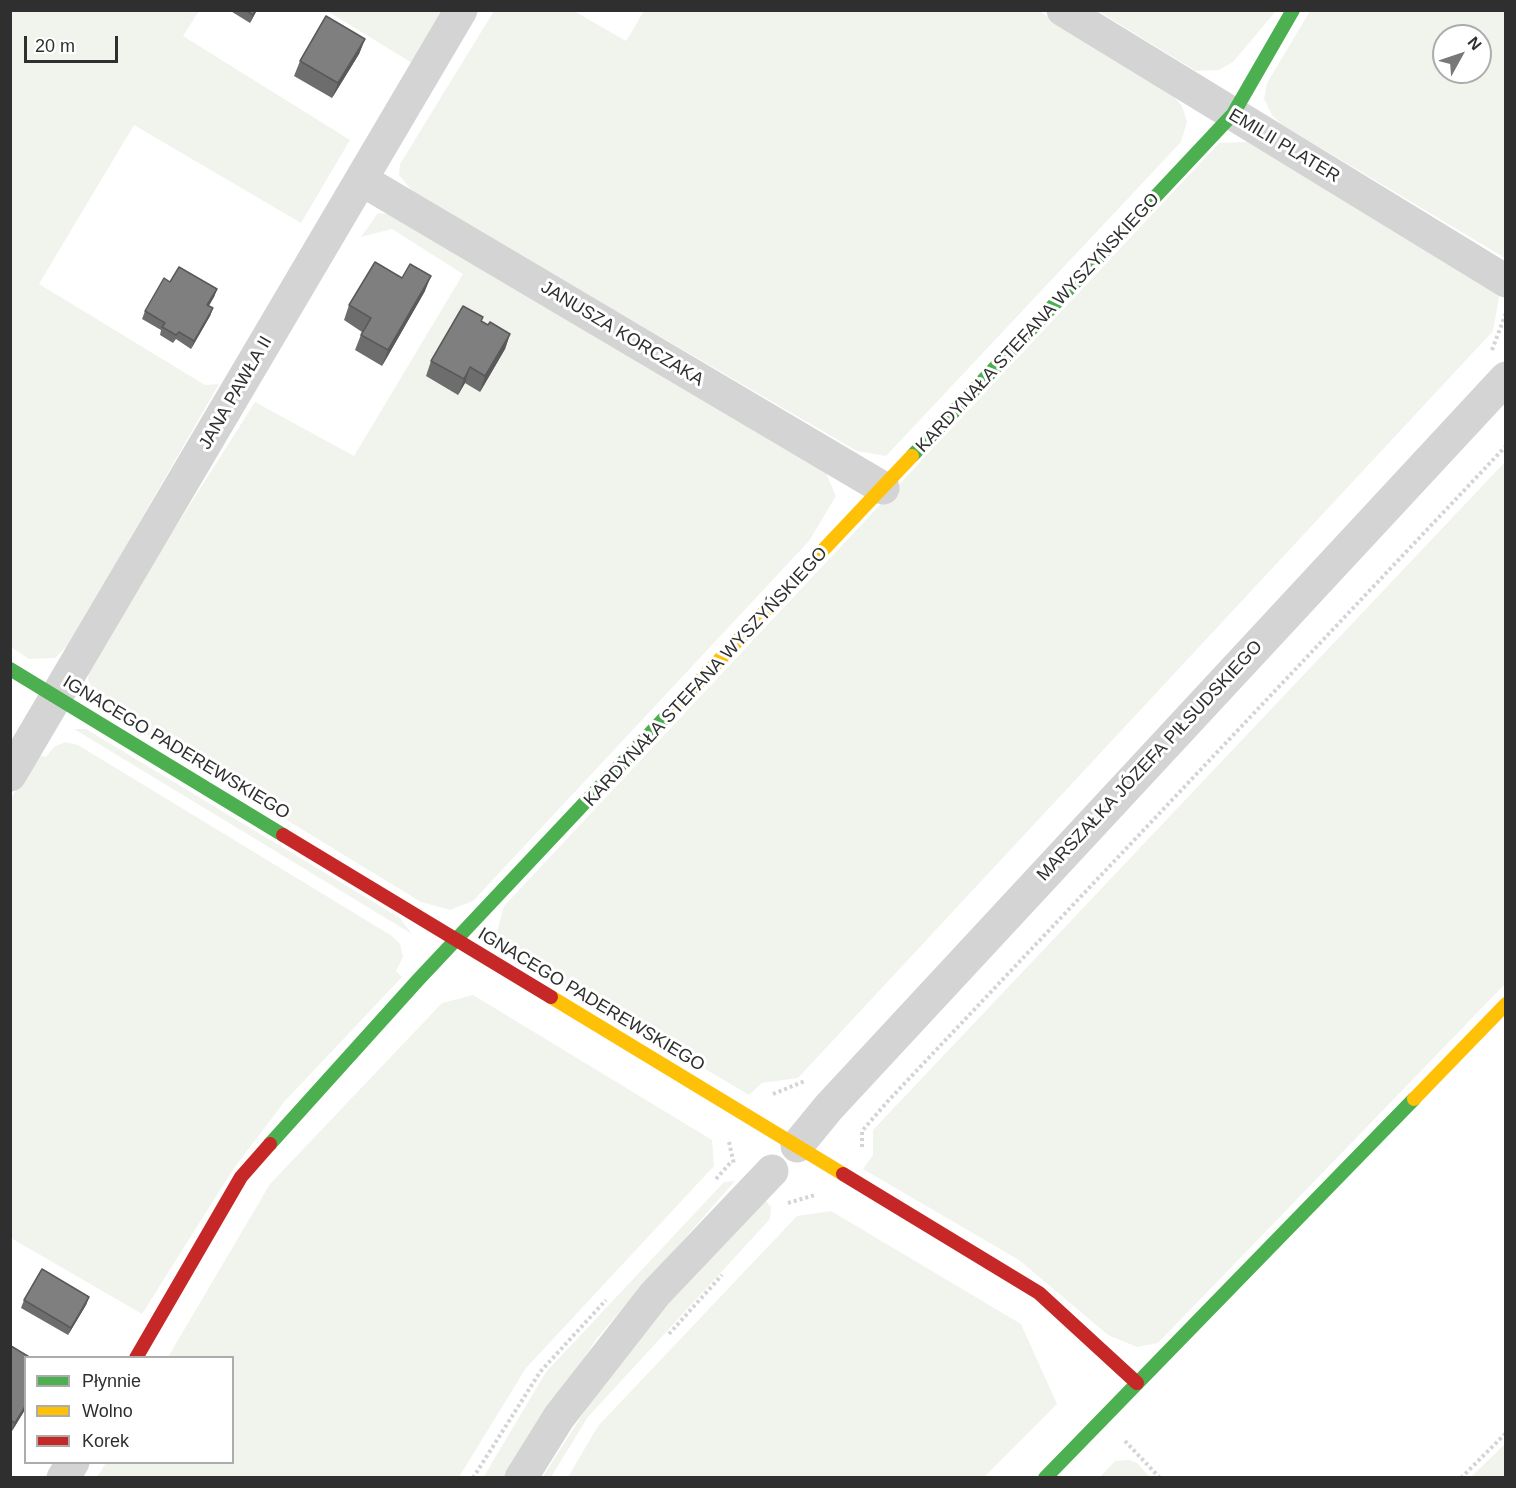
<!DOCTYPE html>
<meta charset="utf-8">
<style>
body{margin:0}
#map{position:relative;width:1516px;height:1488px;overflow:hidden;background:#fff;font-family:Arial,sans-serif}
canvas{display:block}
.frame{position:absolute;inset:0;border:12px solid #2f2f2f;pointer-events:none}
.legend{position:absolute;left:24px;top:1356px;width:210px;height:108px;box-sizing:border-box;background:#fff;border:2px solid #acacac;margin:0;padding:8px 10px;list-style:none;font-size:18px;color:#2f2f2f}
.legend li{display:flex;align-items:center;gap:12px;height:30px}
.legend b{width:30px;border:2px solid #acacac}
.north{position:absolute;left:1432px;top:24px;width:60px;height:60px;box-sizing:border-box;background:#fff;border:2px solid #acacac;border-radius:50%;rotate:50deg;font-size:16px;font-weight:700;line-height:24px;text-align:center;color:#2f2f2f}
.north::after{content:'';display:block;margin:auto;width:21px;height:27px;background:#787878;clip-path:polygon(50% 0,100% 100%,50% 72%,0 100%)}
.scale{position:absolute;left:24px;top:36px;width:94px;height:27px;box-sizing:border-box;border:3px solid #2f2f2f;border-top:0;padding-left:8px;font-size:18px;line-height:21px;white-space:nowrap;color:#2f2f2f;-webkit-text-stroke:4px #fff;paint-order:stroke}
</style>
<div id="map">
<canvas width="1516" height="1488"></canvas>
<div class="frame"></div>
<ul class="legend">
<li><b style="height:8px;background:#4caf50"></b>Płynnie</li>
<li><b style="height:8px;background:#ffc107"></b>Wolno</li>
<li><b style="height:8px;background:#c62828"></b>Korek</li>
</ul>
<div class="north">N</div>
<div class="scale">20 m</div>
</div>
<script>
const c = document.querySelector('canvas').getContext('2d');
c.lineJoin = 'round';
function paint(path, color) { c.fillStyle = color; c.fill(path, 'evenodd'); }
const toPath = rows => new Path2D(rows.map(r => 'M' + r).join(''));
function stroke(path, color, width, dash) { c.strokeStyle = color; c.lineWidth = width; c.lineCap = dash ? 'butt' : 'round'; c.setLineDash(dash || []); c.stroke(path); }
function drawText(font, color, halo, rows, align = 'center') {
  c.font = font + ' Arial,sans-serif'; c.lineWidth = 6; c.setLineDash([]); c.textBaseline = 'middle'; c.strokeStyle = halo; c.fillStyle = color; for (const [text, x, y, turn = 0] of rows) {
    c.save(); c.translate(x, y); c.rotate((+turn || 0) * Math.PI / 180); c.textAlign = isNaN(turn) ? turn : align; if (halo) c.strokeText(text, 0, 0); c.fillText(text, 0, 0); c.restore();
  }
}
paint(toPath([
 [10,11,199,11,183,36,350,140,301,223,134,125,39,284,205,385,219,384,70,643,55,658,29,659,11,647],
 [327,11,443,11,412,63],
 [494,11,574,11,626,41,644,11,1039,11,1166,88,1182,106,1187,122,1181,142,886,456,857,451,415,194,399,175,400,164],
 [1098,11,1276,11,1233,62,1219,70,1196,71],
 [1310,11,1505,11,1505,258,1281,124,1272,115,1264,99,1267,83],
 [1444,36,1480,36,1480,72,1444,72],
 [1247,142,1500,292,1493,331,798,1078,762,1083,749,1095,504,950,497,932,504,906,1219,143],
 [378,213,395,215,825,471,836,496,809,541,473,901,450,910,421,902,103,708,88,680,90,662,255,402,354,456,463,274,392,229,361,237],
 [1505,462,1505,984,1158,1343,1137,1347,1108,1335,1019,1260,863,1169,873,1155,873,1130],
 [74,729,86,729,400,918,412,934],
 [65,742,78,745,392,936,400,944,403,957,396,971,402,977,285,1101,234,1168,142,1314,11,1238,10,800,38,755,46,757,54,747],
 [473,995,712,1140,714,1166,526,1368,459,1477,97,1477,106,1463,232,1462,232,1358,168,1357,270,1184,442,1003],
 [735,1181,597,1338,508,1477,483,1478,546,1372,724,1182],
 [762,1196,771,1207,770,1219,588,1417,551,1477,542,1478,623,1351],
 [831,1211,1021,1324,1057,1404,984,1477,568,1477,598,1426,797,1216],
 [1505,1444,1505,1477,1471,1477],
 [1129,1460,1137,1463,1150,1477,1100,1477,1115,1461]
]), '#f0f4ed');
stroke(toPath([
 [1492,350,1506,313],
 [773,1094,805,1081],
 [729,1142,734,1164],
 [862,1147,862,1131,888,1101,1506,446],
 [716,1179,731,1162],
 [788,1203,815,1195],
 [669,1334,722,1275],
 [1125,1441,1160,1478],
 [473,1478,540,1372,606,1300],
 [1461,1478,1506,1433]
]), '#d4d4d4', 4, [3, 3]);
stroke(toPath([
 [1063,10,1506,281],
 [362,180,883,488],
 [10,775,461,10],
 [797,1146,829,1107,1506,378],
 [63,1478,73,1462],
 [521,1478,559,1417,655,1294,772,1171]
]), '#d4d4d4', 33);
stroke(toPath([
 [912,456,1233,114,1293,10],
 [10,669,283,835],
 [270,1144,418,980,672,710],
 [1045,1478,1414,1099]
]), '#4caf50', 14);
stroke(toPath([
 [672,710,912,456],
 [551,997,843,1174],
 [1414,1099,1506,1004]
]), '#ffc107', 14);
stroke(toPath([
 [283,835,551,997],
 [843,1174,1039,1293,1137,1383],
 [136,1358,241,1177,270,1144]
]), '#c62828', 14);
paint(toPath([
 [229,10,257,10,250,23],
 [365,39,359,54,332,98,294,76,300,61],
 [170,282,217,289,214,297,209,306,213,308,210,316,191,349,176,339,173,343,160,335,161,330,142,319,145,311],
 [425,291,382,366,355,350,362,332,344,320,349,305],
 [481,321,488,325,510,334,505,349,480,392,465,383,458,395,426,376,431,361],
 [89,1297,86,1305,68,1335,21,1308,24,1300],
 [10,1347,26,1408,12,1431,10,1430]
]), '#6d6d6d');
paint(toPath([
 [255,10,257,10,250,23,253,15],
 [365,39,359,54,332,98,338,83],
 [431,276,425,291,382,366,388,350],
 [217,289,214,297,204,312,207,305],
 [213,308,210,316,191,349,194,341],
 [510,334,505,349,480,392,485,376],
 [470,367,465,383,458,395,464,379],
 [89,1297,86,1305,68,1335,71,1328],
 [26,1405,26,1408,12,1431,15,1423]
]), '#595959');
const building = toPath([
 [245,10,255,10,253,15,245,10],
 [326,16,365,39,338,83,300,61,326,16],
 [375,262,402,278,410,264,431,276,388,350,361,335,371,318,349,305,375,262],
 [179,267,217,289,207,305,213,308,194,341,179,332,176,335,162,327,165,323,145,311,164,278,170,282,179,267],
 [463,306,483,317,481,321,488,325,490,322,510,334,485,376,470,367,464,379,431,361,463,306],
 [42,1269,89,1297,71,1328,24,1300,42,1269],
 [11,1346,31,1358,26,1358,26,1405,15,1423,10,1420,11,1346]
]);
paint(building, '#7f7f7f');
stroke(building, '#595959', 1.5);
drawText('18px', '#2f2f2f', '#fff', [
 ["EMILII PLATER",1284,146,31],
 ["KARDYNAŁA STEFANA WYSZYŃSKIEGO",1038,323,-47],
 ["JANUSZA KORCZAKA",622,334,31],
 ["JANA PAWŁA II",236,393,-60],
 ["KARDYNAŁA STEFANA WYSZYŃSKIEGO",706,677,-47],
 ["IGNACEGO PADEREWSKIEGO",176,748,31],
 ["MARSZAŁKA JÓZEFA PIŁSUDSKIEGO",1150,761,-47],
 ["IGNACEGO PADEREWSKIEGO",591,1000,31]
]);
</script>
